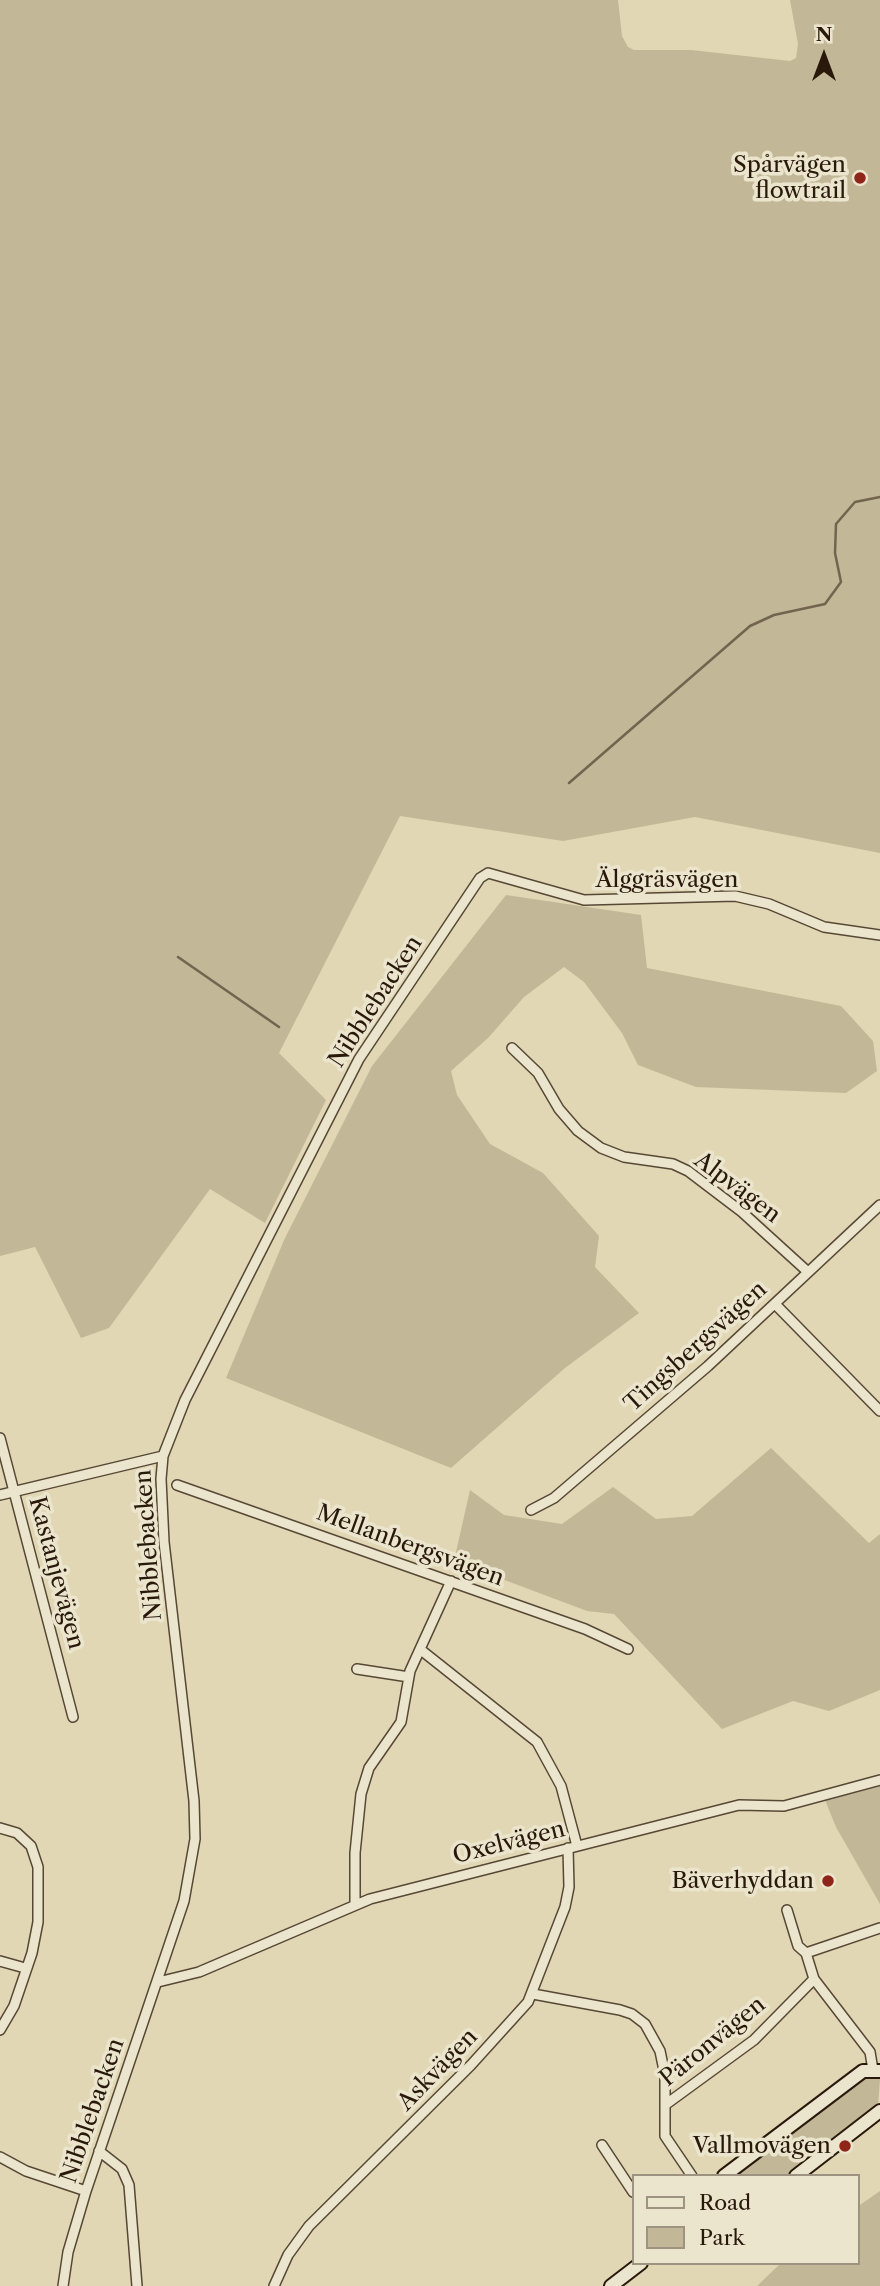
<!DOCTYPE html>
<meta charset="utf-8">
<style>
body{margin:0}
#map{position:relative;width:880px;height:2286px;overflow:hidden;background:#e1d7b4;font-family:"Libre Caslon Text",serif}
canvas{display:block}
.legend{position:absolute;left:632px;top:2174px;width:228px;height:91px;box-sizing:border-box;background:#ece5ce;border:2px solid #9e9380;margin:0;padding:9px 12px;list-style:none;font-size:21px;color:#29190b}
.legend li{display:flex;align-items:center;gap:14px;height:35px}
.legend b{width:35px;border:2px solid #9e9380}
.north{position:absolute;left:789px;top:21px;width:70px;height:70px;-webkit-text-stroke:5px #ece5ce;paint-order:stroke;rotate:0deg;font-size:19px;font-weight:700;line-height:28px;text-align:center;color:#29190b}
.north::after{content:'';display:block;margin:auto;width:24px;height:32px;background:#29190b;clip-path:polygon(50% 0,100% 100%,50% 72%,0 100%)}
</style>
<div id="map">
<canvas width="880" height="2286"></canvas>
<ul class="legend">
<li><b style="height:9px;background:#ece5ce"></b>Road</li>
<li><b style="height:19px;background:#c2b797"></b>Park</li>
</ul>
<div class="north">N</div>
</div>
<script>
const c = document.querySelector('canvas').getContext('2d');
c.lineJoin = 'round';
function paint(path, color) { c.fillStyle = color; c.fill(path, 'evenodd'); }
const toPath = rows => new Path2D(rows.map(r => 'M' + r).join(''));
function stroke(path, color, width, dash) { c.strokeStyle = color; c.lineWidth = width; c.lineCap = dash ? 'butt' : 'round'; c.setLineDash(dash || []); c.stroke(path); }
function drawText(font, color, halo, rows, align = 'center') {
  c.font = font + ' "Libre Caslon Text",serif'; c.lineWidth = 7; c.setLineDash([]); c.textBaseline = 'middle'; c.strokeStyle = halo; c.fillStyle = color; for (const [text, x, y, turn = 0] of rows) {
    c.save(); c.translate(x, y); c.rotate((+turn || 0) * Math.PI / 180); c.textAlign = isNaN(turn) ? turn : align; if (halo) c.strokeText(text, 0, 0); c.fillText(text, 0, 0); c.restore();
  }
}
paint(toPath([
 [0,0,618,0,622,36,628,47,634,50,691,50,790,61,796,58,798,44,790,0,880,0,880,853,695,817,563,841,400,816,279,1053,326,1100,265,1223,210,1189,109,1328,81,1338,35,1247,0,1256],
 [506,895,641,915,647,968,841,1006,873,1041,877,1071,846,1093,696,1087,638,1065,622,1033,584,982,564,967,524,997,488,1038,451,1071,457,1095,490,1144,543,1173,599,1236,595,1267,639,1313,565,1368,451,1468,226,1378,285,1238,372,1066],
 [771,1448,869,1543,880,1534,880,1690,829,1711,793,1701,722,1729,614,1614,587,1611,454,1561,470,1490,504,1515,562,1524,613,1487,656,1519,692,1516],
 [880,1785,880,1904,836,1827,825,1800],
 [867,2077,880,2079,878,2106,789,2176,731,2176,858,2080],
 [880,2191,880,2286,757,2286,781,2263,857,2263,857,2207]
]), '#c2b797');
stroke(toPath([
 [569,783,750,626,774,615,825,604,841,582,835,553,836,524,855,502,880,497],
 [178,957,279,1027]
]), '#72644e', 2.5);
const street = toPath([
 [512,1048,538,1073,559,1109,578,1131,601,1148,624,1157,673,1164,688,1171,742,1212,808,1272],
 [775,1304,880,1411],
 [0,1438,73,1717],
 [177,1485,585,1629,628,1649],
 [0,1495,163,1456],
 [531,1510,554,1498,708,1366,880,1205],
 [421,1650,537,1742,561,1786,577,1846],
 [357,1669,409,1677],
 [0,1828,17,1833,31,1846,38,1867,38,1922,32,1953,14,2006,0,2030],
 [355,1903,355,1853,361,1794,369,1768,401,1722,410,1671,451,1581],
 [787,1910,798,1946,806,1953],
 [806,1953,814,1979,870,2052,873,2070],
 [806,1953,880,1928],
 [0,1961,25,1968],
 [158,1982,199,1972,370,1899,739,1805,784,1806,880,1780],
 [533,1994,620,2010,632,2014,645,2024,660,2051,665,2075,665,2136,692,2176],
 [665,2105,754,2040,814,1979],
 [602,2145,633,2192],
 [99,2151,122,2169,129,2185,137,2286],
 [0,2157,26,2171,86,2191],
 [63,2286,68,2252,86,2191,184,1901,195,1839,194,1801,164,1542,161,1479,163,1456,185,1400,359,1059,480,878,488,873,584,900,735,896,769,904,824,927,880,935],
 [274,2286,288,2255,309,2226,471,2065,528,2002,565,1907,569,1887,568,1848]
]);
const secondary = toPath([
 [724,2176,863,2071,880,2071],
 [796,2176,880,2111],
 [611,2286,641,2263]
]);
stroke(street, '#574835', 12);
stroke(secondary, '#29190b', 16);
stroke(street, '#ece5ce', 9);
stroke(secondary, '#ece5ce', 12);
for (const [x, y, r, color] of [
 [860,178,7,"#8f2418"],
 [828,1881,7,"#8f2418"],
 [845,2146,7,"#8f2418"]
]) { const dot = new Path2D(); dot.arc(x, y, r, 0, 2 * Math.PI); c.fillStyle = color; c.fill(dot); stroke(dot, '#ece5ce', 2.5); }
drawText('23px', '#29190b', '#ece5ce', [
 ["Spårvägen",846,165],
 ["flowtrail",846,191],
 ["Bäverhyddan",814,1881],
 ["Vallmovägen",831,2146]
], 'right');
drawText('23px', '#29190b', '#ece5ce', [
 ["Älggräsvägen",667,880],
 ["Nibblebacken",376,1002,-57],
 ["Alpvägen",737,1188,37],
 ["Tingsbergsvägen",696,1347,-42],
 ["Nibblebacken",149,1545,-94],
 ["Mellanbergsvägen",410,1546,20],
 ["Kastanjevägen",56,1573,75],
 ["Oxelvägen",509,1843,-14],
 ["Päronvägen",713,2042,-39],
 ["Askvägen",438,2070,-46],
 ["Nibblebacken",93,2111,-71]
]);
</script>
